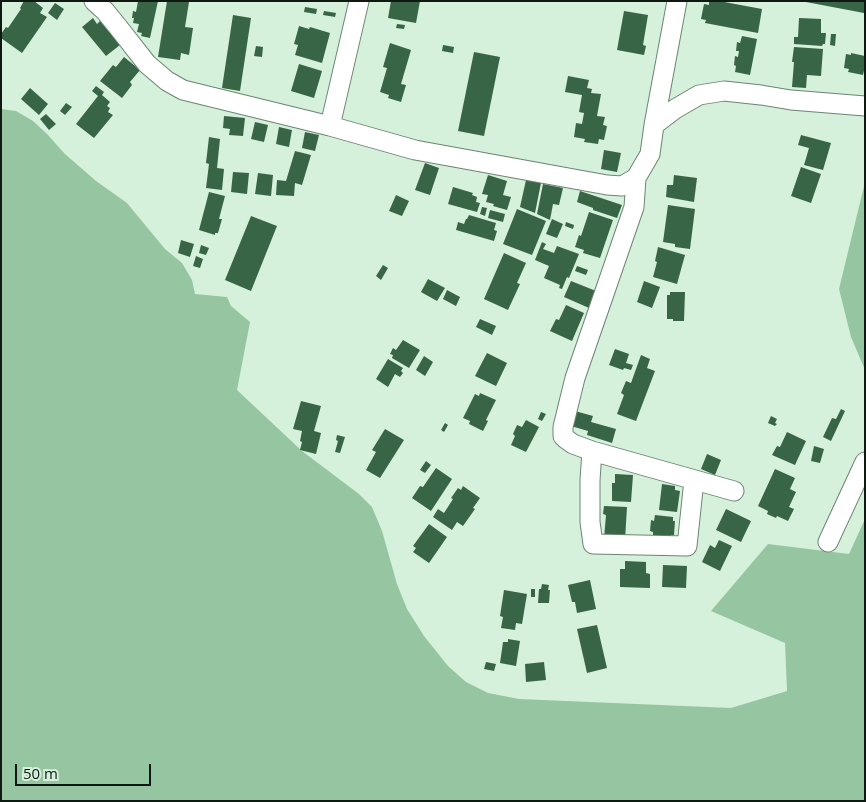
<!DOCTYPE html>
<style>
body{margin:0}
#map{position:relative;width:866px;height:802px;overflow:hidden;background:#d5f0db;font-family:"Open Sans",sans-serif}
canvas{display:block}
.frame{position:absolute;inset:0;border:2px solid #0f1811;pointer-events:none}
.scale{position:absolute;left:15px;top:764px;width:136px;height:22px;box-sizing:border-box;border:2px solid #0f1811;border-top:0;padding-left:6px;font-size:15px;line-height:18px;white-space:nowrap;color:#0f1811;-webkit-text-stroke:4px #d5f0db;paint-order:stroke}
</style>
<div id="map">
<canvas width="866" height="802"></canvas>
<div class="frame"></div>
<div class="scale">50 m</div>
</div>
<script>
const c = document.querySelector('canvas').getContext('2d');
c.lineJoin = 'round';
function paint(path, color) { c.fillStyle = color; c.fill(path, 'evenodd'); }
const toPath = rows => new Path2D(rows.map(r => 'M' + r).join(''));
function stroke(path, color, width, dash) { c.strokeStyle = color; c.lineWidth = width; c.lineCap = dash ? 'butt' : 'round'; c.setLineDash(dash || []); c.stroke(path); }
paint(toPath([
 [1,109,16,111,33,121,47,134,65,154,96,181,127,203,165,249,182,263,192,280,195,294,227,297,231,306,250,322,237,390,302,451,359,494,372,507,382,531,397,584,407,609,424,636,448,666,466,682,488,693,519,699,731,708,787,691,785,643,711,611,768,544,849,554,865,519,865,801,1,801],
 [865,182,865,370,851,337,839,289]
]), '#96c6a1');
paint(toPath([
 [24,1,34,1,43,8,40,13,47,17,22,53,1,38,1,34,6,27,8,28,21,9,20,8],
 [138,1,158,1,150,38,141,36,142,33,137,32,139,24,133,23,134,18,132,18,133,11,136,12],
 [167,1,189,2,185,27,193,28,189,55,181,53,180,60,158,57],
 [391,1,420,1,416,23,388,18],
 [709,1,719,1,762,9,758,33,705,23,706,20,701,19,704,4,709,5],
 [807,1,865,1,864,13,806,2],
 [55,3,64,9,57,20,48,13],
 [305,7,317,9,316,14,304,12],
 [324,11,336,13,335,17,323,15],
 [624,11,648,15,643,45,646,46,644,55,617,50],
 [233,15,251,18,240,91,222,88],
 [93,18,97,24,100,21,120,45,106,56,82,27],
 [799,18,821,19,821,33,826,33,825,44,823,44,822,46,794,44,794,37,798,37],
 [397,24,405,25,404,29,396,28],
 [299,26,309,29,310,27,330,33,322,63,295,55,298,45,294,44],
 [831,34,836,34,835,46,830,45],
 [742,36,757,39,750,75,735,72,736,66,734,65,735,56,738,57,739,51,736,51,737,42,740,43],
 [390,43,411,50,401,84,406,85,401,102,388,98,389,95,380,92,387,68,383,67],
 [443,45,454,47,453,53,442,51],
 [256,46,263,47,262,57,254,56],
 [794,47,823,49,821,76,807,75,806,88,792,87,794,62,792,62],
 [474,52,500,57,484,136,458,131],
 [851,53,865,56,865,66,863,75,848,72,849,69,844,68,846,54,851,55],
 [124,57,140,70,130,82,132,85,122,98,100,81,113,65,116,67],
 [299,64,322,71,314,98,291,91],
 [568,76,589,80,587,88,592,89,591,93,601,94,597,116,605,117,603,125,607,126,604,140,599,139,598,144,584,142,585,139,574,137,576,123,582,124,584,113,579,112,582,95,565,92],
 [96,86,104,92,102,95,110,102,107,106,110,108,108,112,113,115,94,138,76,124,98,96,92,91],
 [30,88,48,104,39,115,21,99],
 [66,103,72,107,65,115,60,111],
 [46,114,56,124,49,130,40,119],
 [224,116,245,118,243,136,229,135,230,129,223,128],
 [255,122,268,125,264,142,251,139],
 [279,127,292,130,289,147,276,144],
 [305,132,319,135,315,151,302,148],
 [801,135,831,143,823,170,804,165,809,148,798,145],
 [209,137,220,139,217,168,224,169,222,190,206,188,209,164,206,163],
 [604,150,621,153,617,172,601,169],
 [295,151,311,155,302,185,295,183,294,196,276,195,277,180,286,181],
 [425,163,439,168,430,195,415,190],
 [801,167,821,174,811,203,791,196],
 [233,172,249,173,247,194,231,192],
 [258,173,273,175,271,196,255,194],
 [488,175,507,181,503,195,511,197,507,210,493,206,494,204,486,202,488,195,482,194],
 [674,175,697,178,694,202,666,197,667,185,673,185],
 [526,180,541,183,535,213,520,207],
 [543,184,563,188,559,205,553,204,550,220,537,214],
 [453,187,473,193,472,195,477,197,476,202,480,203,477,212,448,204],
 [580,191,622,205,617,218,593,210,593,208,577,202],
 [209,192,225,196,219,219,222,219,218,233,215,233,215,235,199,230],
 [396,195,409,201,402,216,389,211],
 [668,205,695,209,690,249,675,247,675,244,663,242],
 [482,207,487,208,485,216,480,214],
 [517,209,546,221,532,255,503,244],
 [490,210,505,214,503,222,488,218],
 [589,212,613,220,600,258,583,253,584,250,575,247,579,235,581,236],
 [469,215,496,223,494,230,497,231,494,241,456,230,458,222,464,224,466,219,467,219],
 [251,216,277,226,251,291,225,280],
 [552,219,563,224,557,238,546,234],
 [566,222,574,225,573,229,565,226],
 [181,240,194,244,190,257,178,253],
 [542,242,546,244,543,249,554,253,557,246,579,254,569,278,567,277,562,289,559,288,560,285,544,278,549,266,535,260],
 [201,245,209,248,206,255,199,253],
 [658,247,685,255,677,284,653,277,657,262,655,261],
 [504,253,526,263,517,283,520,284,508,310,484,299],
 [196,256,203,259,200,268,193,266],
 [383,265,388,268,381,280,376,276],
 [577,266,588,270,586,275,575,271],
 [428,279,445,288,437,301,421,292],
 [571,281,596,291,589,308,564,297],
 [644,281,660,287,652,308,637,302],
 [447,290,460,297,456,306,443,299],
 [670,292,685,292,684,321,673,321,673,319,667,319,667,295,670,295],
 [566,305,584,313,572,341,550,331,556,319,559,320],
 [480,319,496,326,492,335,476,327],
 [403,340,420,350,409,368,392,358,393,355,390,354,393,348,396,350],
 [615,349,629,354,626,363,633,365,631,370,624,368,623,370,609,365],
 [487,353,507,363,496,386,475,376],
 [641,355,650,359,647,368,655,371,636,421,617,414,624,395,621,393,626,381,631,383],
 [424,356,433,362,425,376,416,370],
 [388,359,403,368,401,371,403,373,400,377,395,374,388,387,376,379],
 [480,393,496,400,486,420,488,421,483,431,469,424,470,421,463,418,475,394,479,396],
 [301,401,321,406,314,431,321,433,316,454,300,450,302,442,300,441,302,431,293,429],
 [841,409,845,411,831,441,823,437,832,418,836,419],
 [575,411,593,416,591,422,616,429,612,443,587,435,588,431,571,426],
 [541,412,546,414,542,421,538,419],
 [771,416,777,419,775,423,777,424,775,426,768,423],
 [526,420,539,427,526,452,511,445,515,436,513,434,517,425,522,427],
 [445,423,448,425,444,432,441,430],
 [385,429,404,440,380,478,366,470,376,452,372,450],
 [787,432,806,441,795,465,772,455,777,446,780,447],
 [337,435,345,437,340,453,335,452,338,441,336,440],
 [814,446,824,449,820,463,811,461],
 [707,454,721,460,715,475,701,469],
 [426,461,431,465,425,473,420,470],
 [436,468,452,479,431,511,412,498,420,486,423,487],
 [775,469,795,478,790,489,796,492,789,507,794,509,788,521,777,516,776,518,767,514,768,511,758,506],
 [615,474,633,475,631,502,612,501,612,483,615,483],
 [662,484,675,486,675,490,680,491,677,512,659,510],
 [463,486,480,498,473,508,475,509,463,526,457,522,452,530,433,517,438,509,444,513,453,499,451,498,458,488,461,490],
 [604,506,627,507,625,540,604,539,606,515,603,514],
 [726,509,751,521,741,542,716,530],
 [655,515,673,517,673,521,675,521,674,535,671,535,671,539,653,537,653,532,650,531,651,520,654,521],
 [429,524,447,537,429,563,413,552,416,548,413,546],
 [719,540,732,546,720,571,702,562,710,545,715,548],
 [625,561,646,562,646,573,650,574,650,588,620,587,620,569,625,569],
 [663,565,687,566,686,588,662,587],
 [590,580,596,609,577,613,575,602,572,602,568,585],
 [542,584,549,585,548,590,550,590,549,603,538,603,539,589,541,589],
 [531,589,535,589,535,597,531,597],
 [504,590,527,594,522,624,516,623,515,630,501,628,503,617,500,616],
 [597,625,607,668,587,673,577,629],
 [508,639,520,641,516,666,500,663,503,642,508,642],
 [486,662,496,664,494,671,484,669],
 [544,662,546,680,526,682,525,664]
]), '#386545');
const street = toPath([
 [94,1,105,11,118,27,147,64,167,81,183,90,330,126,415,150,607,185,622,186,636,178],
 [654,125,677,1],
 [330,126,359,1],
 [592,451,590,480,590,522,593,544,687,546,694,480],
 [734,491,592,451,573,444,566,439,563,436,563,427,575,378,634,207,636,178,650,154,654,125,675,109,699,95,724,91,761,95,791,100,865,106],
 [828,542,865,462]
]);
stroke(street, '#6c8572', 21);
stroke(street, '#fff', 19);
</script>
